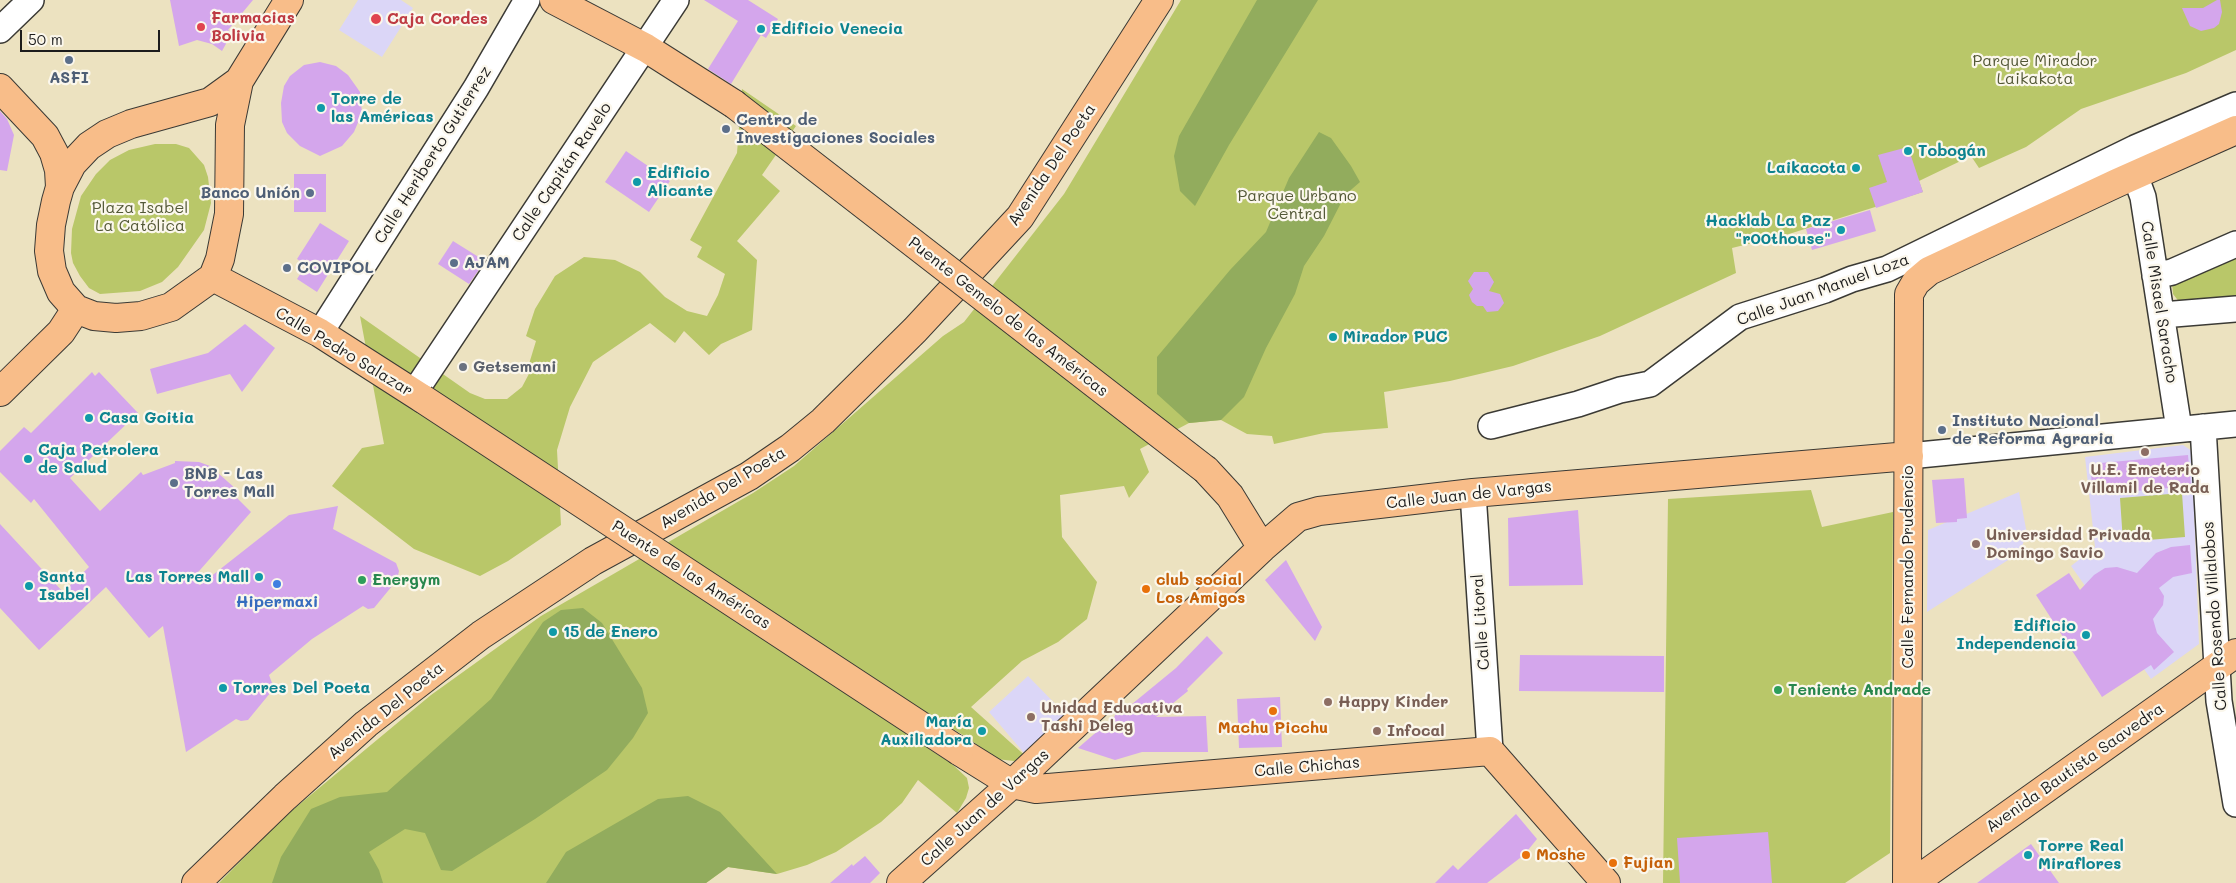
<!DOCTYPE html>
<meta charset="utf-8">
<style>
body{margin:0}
#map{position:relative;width:2236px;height:883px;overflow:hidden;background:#ece2c0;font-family:Mali,sans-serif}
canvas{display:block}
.scale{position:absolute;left:20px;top:30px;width:140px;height:22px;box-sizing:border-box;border:2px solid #1c1c1c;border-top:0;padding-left:6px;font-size:15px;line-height:18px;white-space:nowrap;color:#1c1c1c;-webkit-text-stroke:4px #fbf7ec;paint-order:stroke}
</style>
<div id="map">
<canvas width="2236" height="883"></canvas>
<div class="scale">50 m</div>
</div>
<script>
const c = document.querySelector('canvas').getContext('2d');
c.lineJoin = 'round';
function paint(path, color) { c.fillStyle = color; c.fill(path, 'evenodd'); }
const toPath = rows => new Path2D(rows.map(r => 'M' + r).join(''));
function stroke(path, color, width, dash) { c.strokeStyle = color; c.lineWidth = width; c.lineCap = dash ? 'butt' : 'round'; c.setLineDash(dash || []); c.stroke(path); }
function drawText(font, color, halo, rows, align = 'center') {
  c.font = font + ' Mali,sans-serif'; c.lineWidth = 4.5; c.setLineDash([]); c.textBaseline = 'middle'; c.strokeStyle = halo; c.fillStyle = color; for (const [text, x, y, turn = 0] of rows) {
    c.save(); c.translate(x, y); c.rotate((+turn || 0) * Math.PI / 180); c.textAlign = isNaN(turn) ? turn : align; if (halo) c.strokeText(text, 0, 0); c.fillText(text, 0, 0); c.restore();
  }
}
paint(toPath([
 [358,0,401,0,413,8,382,57,339,30],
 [2183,445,2192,451,2199,644,2151,679,2071,566,2095,547,2085,457],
 [2019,492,2027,534,2019,553,1927,612,1928,530],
 [1028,676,1073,722,1030,760,989,712]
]), '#dbd6f7');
paint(toPath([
 [1181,0,2236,0,2236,50,2186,73,2081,109,2026,147,1979,168,1971,156,1919,181,1923,192,1789,234,1732,248,1736,273,1600,336,1513,366,1450,381,1384,392,1388,428,1324,433,1274,444,1272,436,1247,434,1221,420,1189,423,1140,449,1149,472,1129,498,1124,486,1060,495,1062,537,1097,582,1087,619,1058,642,1022,661,971,707,1030,760,1014,761,996,759,968,738,928,714,929,749,951,763,967,778,969,788,966,798,957,813,918,780,902,803,881,822,836,852,807,865,777,874,728,867,706,883,219,883,283,818,431,695,541,616,753,493,794,466,943,336,964,322,1064,194],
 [742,89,796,126,762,175,780,191,737,241,757,260,752,330,721,344,709,355,684,331,675,343,650,323,593,362,570,407,557,450,561,525,508,561,480,576,414,549,332,486,362,448,384,444,360,316,470,393,485,399,507,399,522,387,531,370,529,364,536,341,526,336,535,309,555,276,584,257,615,260,640,272,665,297,687,311,707,316,718,295,725,274,697,257,702,247,690,240,737,153],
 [155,144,176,144,189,148,204,165,208,177,211,203,204,230,178,267,162,282,140,291,100,294,89,288,80,276,73,263,71,253,72,229,81,196,96,174,110,160,129,150],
 [2236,253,2236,303,2180,303,2173,294,2172,283],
 [1811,490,1822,527,1893,512,1890,853,1845,883,1663,883,1668,499],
 [2182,493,2185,537,2123,542,2120,498]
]), '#b9c769');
paint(toPath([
 [1257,0,1318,0,1229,145,1195,206,1180,191,1174,156,1179,136],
 [1319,132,1331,138,1351,166,1360,182,1345,195,1324,236,1304,266,1295,294,1266,348,1244,397,1221,420,1189,423,1157,394,1157,357,1230,270,1266,232,1289,178],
 [583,608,602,623,642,688,648,713,633,738,607,770,535,819,452,871,441,870,425,833,405,829,369,852,379,870,383,883,272,883,281,857,311,809,340,797,387,792,491,699,543,622,561,610],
 [688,796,720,812,777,874,728,867,706,883,546,883,566,852,658,799]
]), '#92ac5d');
paint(toPath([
 [170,0,253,0,228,30,232,33,222,51,212,44,197,40,179,46],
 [704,0,748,0,778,19,766,38,761,35,731,84,708,69,738,21],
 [2217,0,2220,0,2222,12,2219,24,2214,28,2201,31,2190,26,2182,8,2203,8],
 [320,62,336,66,348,75,360,92,362,113,354,132,342,146,320,156,300,146,287,133,282,122,281,103,284,86,290,76,304,65],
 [0,111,7,119,14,135,7,171,0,170],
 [1908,147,1923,192,1876,208,1869,188,1887,182,1878,155],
 [626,151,670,181,649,212,605,182],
 [294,174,326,174,326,212,294,212],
 [1870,210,1876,231,1812,250,1806,229],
 [320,223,349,241,317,292,297,279,306,265,297,259],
 [453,241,485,261,469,284,438,264],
 [1474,272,1488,272,1494,282,1489,291,1500,294,1504,303,1498,311,1487,312,1483,306,1477,306,1472,302,1469,295,1473,289,1468,281],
 [245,324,275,348,242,392,230,374,157,394,150,369,208,353],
 [92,372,95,376,99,372,138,413,70,478,100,511,141,472,143,475,175,463,175,461,199,462,210,466,236,489,232,493,251,512,193,578,200,585,289,515,338,506,333,529,396,563,399,571,397,580,374,608,368,609,363,606,312,639,269,675,272,683,271,692,248,720,241,721,236,719,186,752,163,626,149,638,106,587,39,650,0,608,0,524,63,592,89,567,34,499,31,503,0,472,0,451,24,427,31,433],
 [2188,455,2191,486,2093,495,2090,464],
 [1964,478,1967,518,1957,519,1957,522,1936,523,1932,480],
 [1578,510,1583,585,1509,586,1508,518],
 [2190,545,2192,573,2173,577,2159,588,2164,596,2163,605,2153,619,2157,633,2174,652,2154,670,2151,665,2102,697,2036,595,2069,573,2080,590,2094,575,2105,568,2117,567,2137,573,2156,553,2171,547],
 [1286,560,1322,627,1315,641,1265,580],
 [1207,636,1223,653,1187,689,1188,691,1156,717,1206,716,1208,752,1142,752,1115,760,1078,748,1115,716,1114,709,1123,701,1126,709,1176,668],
 [1520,655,1664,656,1664,692,1519,691],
 [1280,697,1282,747,1239,748,1237,699],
 [1516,814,1537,839,1524,855,1487,883,1435,883,1453,865,1458,870],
 [1768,832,1772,883,1680,883,1677,838],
 [2031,844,2059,883,1977,883],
 [865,856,880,873,870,883,830,883,852,864,853,866]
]), '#d4a6ec');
const minor = toPath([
 [0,30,31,0],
 [2135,175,2143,197,2179,429],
 [2155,276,2172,272,2236,244],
 [2162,315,2236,309],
 [320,333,476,88,527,0],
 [414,393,676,0],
 [1491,426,1578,404,1620,390,1650,384,1740,317,1825,290,1852,279,1887,269,2135,148,2236,105],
 [2203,427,2219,701,2236,804],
 [1909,456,2236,424],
 [1473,493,1490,751]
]);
const major = toPath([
 [554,0,646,48,734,104],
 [239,81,210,102,131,124,107,134,89,146,72,164,60,187,56,201,51,225,49,251,52,271,61,292,76,309,94,316,116,318,141,316,171,307,213,277,220,259,229,214,230,125,239,81,289,0],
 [0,88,45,136,54,153,59,170,60,187],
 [213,277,320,333,423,399],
 [0,392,61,332,76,309],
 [1206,470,1230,496,1262,548],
 [959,751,1012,784,1036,789,1490,751,1606,883],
 [196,883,285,797,366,724,481,635,593,561,749,476,790,448,823,421,915,330,1020,217,1159,0],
 [901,883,1012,784,1262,548,1298,517,1319,511,1473,493,1909,456],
 [1907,883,1909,294,1916,282,1929,271,2117,183,2236,130],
 [1913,883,2236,653]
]);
stroke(minor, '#3b3a35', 28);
stroke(major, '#3b3a35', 30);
stroke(minor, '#fff', 25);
stroke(major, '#f8bd89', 28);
const majorBridge = toPath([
 [734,104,1206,470],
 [423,399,959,751]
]);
stroke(majorBridge, '#3b3a35', 30, []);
stroke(majorBridge, '#f8bd89', 28);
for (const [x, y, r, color] of [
 [376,19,6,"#e0444e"],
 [201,27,5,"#e0444e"],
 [761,29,5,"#0f9aa8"],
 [69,60,5,"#5c6f8a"],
 [321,108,5,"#0f9aa8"],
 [726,129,5,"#5c6f8a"],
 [1908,151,5,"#0f9aa8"],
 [1856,168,5,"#0f9aa8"],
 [637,182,5,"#0f9aa8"],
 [310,193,5,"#5c6f8a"],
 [1841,230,5,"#0f9aa8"],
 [454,263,5,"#5c6f8a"],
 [287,268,5,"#5c6f8a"],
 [1333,337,5,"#0f9aa8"],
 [463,367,5,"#6b7280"],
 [89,418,5,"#0f9aa8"],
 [1942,430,5,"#5c6f8a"],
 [2145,452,5,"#8d6e63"],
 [28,459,5,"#0f9aa8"],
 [174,483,5,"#5c6f8a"],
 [1976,544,5,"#8d6e63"],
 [259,577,5,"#0f9aa8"],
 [362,580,5,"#2e9e5b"],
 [277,584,5,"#3f7fe0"],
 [29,586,5,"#0f9aa8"],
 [1146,589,5,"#e8710a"],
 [553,632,5,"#0f9aa8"],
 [2086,635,5,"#0f9aa8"],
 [223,688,5,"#0f9aa8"],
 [1778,690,5,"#2e9e5b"],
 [1328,702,5,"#8d6e63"],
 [1273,711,5,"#e8710a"],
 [1031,717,5,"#8d6e63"],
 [982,731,5,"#0f9aa8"],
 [1377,731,5,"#8d6e63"],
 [1526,855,5,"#e8710a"],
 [2028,855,5,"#0f9aa8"],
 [1613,863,5,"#e8710a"]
]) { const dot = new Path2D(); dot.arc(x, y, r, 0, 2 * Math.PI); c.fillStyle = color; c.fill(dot); stroke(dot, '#fbf7ec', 2); }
drawText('bold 16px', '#be3a42', '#fbf7ec', [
 ["Farmacias",211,18],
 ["Bolivia",211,36],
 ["Caja Cordes",387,19]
], 'left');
drawText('bold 16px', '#0d838f', '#fbf7ec', [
 ["Edificio Venecia",771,29],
 ["Torre de",331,99],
 ["las Américas",331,117],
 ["Tobogán",1918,151],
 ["Laikacota",1846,168,"right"],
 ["Edificio",647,173],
 ["Alicante",647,191],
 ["Hacklab La Paz",1831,221,"right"],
 ["\"r00thouse\"",1831,239,"right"],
 ["Mirador PUC",1343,337],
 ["Casa Goitia",99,418],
 ["Caja Petrolera",38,450],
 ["de Salud",38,468],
 ["Santa",39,577],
 ["Isabel",39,595],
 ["Las Torres Mall",249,577,"right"],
 ["Edificio",2076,626,"right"],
 ["Independencia",2076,644,"right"],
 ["15 de Enero",563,632],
 ["Torres Del Poeta",233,688],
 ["María",972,722,"right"],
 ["Auxiliadora",972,740,"right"],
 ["Torre Real",2038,846],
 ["Miraflores",2038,864]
], 'left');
drawText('16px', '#535837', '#fbf7ec', [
 ["Parque Mirador",2035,61],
 ["Laikakota",2035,79],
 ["Parque Urbano",1297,196],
 ["Central",1297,214],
 ["Plaza Isabel",140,208],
 ["La Católica",140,226]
]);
drawText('bold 16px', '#4e5e75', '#fbf7ec', [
 ["ASFI",69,78,"center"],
 ["Centro de",736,120],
 ["Investigaciones Sociales",736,138],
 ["Banco Unión",300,193,"right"],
 ["AJAM",464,263],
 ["COVIPOL",297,268],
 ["Instituto Nacional",1952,421],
 ["de Reforma Agraria",1952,439],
 ["BNB - Las",184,474],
 ["Torres Mall",184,492]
], 'left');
drawText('16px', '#1c1c1c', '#fbf7ec', [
 ["Calle Heriberto Gutierrez",433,155,-58],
 ["Avenida Del Poeta",1052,165,-56],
 ["Calle Capitán Ravelo",562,172,-56],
 ["Calle Juan Manuel Loza",1823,290,-20],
 ["Calle Misael Saracho",2159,302,81],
 ["Puente Gemelo de las Américas",1008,317,38],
 ["Calle Pedro Salazar",344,352,31],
 ["Avenida Del Poeta",723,488,-31],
 ["Calle Juan de Vargas",1469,495,-6],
 ["Calle Fernando Prudencio",1908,567,-90],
 ["Puente de las Américas",691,575,33],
 ["Calle Rosendo Villalobos",2215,616,-94],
 ["Calle Litoral",1481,622,-94],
 ["Avenida Del Poeta",386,711,-39],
 ["Calle Chichas",1307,767,-5],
 ["Avenida Bautista Saavedra",2075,768,-35],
 ["Calle Juan de Vargas",985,808,-42]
]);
drawText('bold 16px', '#5b616d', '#fbf7ec', [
 ["Getsemani",473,367]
], 'left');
drawText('bold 16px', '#785e54', '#fbf7ec', [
 ["U.E. Emeterio",2145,470,"center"],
 ["Villamil de Rada",2145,488,"center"],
 ["Universidad Privada",1986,535],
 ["Domingo Savio",1986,553],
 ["Happy Kinder",1338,702],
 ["Unidad Educativa",1041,708],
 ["Tashi Deleg",1041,726],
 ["Infocal",1387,731]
], 'left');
drawText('bold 16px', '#27864d', '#fbf7ec', [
 ["Energym",372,580],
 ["Teniente Andrade",1788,690]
], 'left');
drawText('bold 16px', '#c56008', '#fbf7ec', [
 ["club social",1156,580],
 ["Los Amigos",1156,598],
 ["Machu Picchu",1273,728,"center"],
 ["Moshe",1536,855],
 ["Fujian",1623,863]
], 'left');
drawText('bold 16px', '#366cbe', '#fbf7ec', [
 ["Hipermaxi",277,602]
]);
</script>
